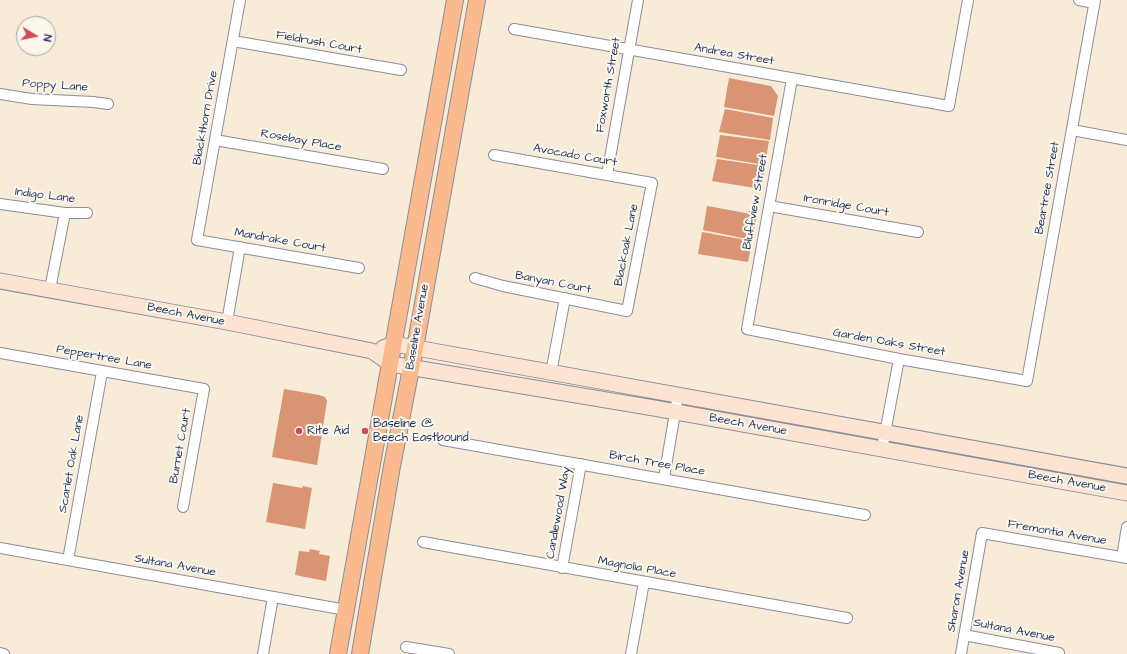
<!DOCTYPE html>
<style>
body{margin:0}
#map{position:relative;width:1127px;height:654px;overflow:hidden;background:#f8ebd7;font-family:"Architects Daughter",sans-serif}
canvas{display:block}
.north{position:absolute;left:16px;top:16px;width:40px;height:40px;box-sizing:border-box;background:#fbf7ec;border:1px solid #a1a7b3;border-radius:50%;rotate:100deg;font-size:11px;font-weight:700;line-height:16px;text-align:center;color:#1b2f5e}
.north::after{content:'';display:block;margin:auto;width:14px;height:18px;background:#d1495b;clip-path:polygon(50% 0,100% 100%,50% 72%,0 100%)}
</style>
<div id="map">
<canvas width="1127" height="654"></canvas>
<div class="north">N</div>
</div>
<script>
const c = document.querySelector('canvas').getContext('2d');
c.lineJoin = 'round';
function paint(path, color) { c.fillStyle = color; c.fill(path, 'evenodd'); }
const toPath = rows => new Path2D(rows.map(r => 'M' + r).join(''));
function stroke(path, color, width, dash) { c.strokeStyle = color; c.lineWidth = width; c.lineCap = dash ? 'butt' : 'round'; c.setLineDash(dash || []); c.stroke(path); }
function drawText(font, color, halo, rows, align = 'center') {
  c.font = font + ' "Architects Daughter",sans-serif'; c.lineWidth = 4; c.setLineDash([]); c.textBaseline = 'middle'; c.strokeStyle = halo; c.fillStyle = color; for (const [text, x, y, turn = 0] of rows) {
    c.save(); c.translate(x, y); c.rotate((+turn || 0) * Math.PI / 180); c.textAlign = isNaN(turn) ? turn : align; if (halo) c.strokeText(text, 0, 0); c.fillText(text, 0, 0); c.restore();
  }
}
paint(toPath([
 [729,78,771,86,778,96,774,116,724,107],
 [725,109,773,118,770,140,719,132],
 [720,135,769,141,765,165,716,157],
 [717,159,765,166,761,189,712,181],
 [707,206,757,215,752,240,703,230],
 [702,232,752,241,748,262,698,254],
 [284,389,319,395,325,397,327,401,317,465,272,457],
 [273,483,302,488,303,486,312,488,305,529,266,522],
 [310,549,320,551,319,554,330,556,326,581,295,575,299,551,309,552]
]), '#d99473');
const street = toPath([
 [240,0,197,240,359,268],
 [1079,0,1094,3],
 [514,29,949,106,968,0],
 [233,41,401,70],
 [792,79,747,329,899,359,1027,381,1095,0],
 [0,94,32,99,93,102,108,104],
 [1072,130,1127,140],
 [215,140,383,169],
 [607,175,638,0],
 [0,204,65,213,87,213],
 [769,206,918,232],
 [475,278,503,286,627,311,652,183,494,155],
 [50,289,65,213],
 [227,322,240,247],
 [0,353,204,389,183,507],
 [551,373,565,298],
 [443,440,865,515],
 [882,449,899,359],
 [664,478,678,395],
 [423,542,847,618],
 [0,548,346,610],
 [1122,557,1127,527],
 [68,560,102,372],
 [562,568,581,464],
 [964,635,1059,653],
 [406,647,449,654],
 [0,653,4,654],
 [263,654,273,597],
 [631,654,644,582],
 [961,654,982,533,1127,558]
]);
const secondary = toPath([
 [0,281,227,322,372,351,391,364,654,408,1127,493],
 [383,348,394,344,1127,476]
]);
const primary = toPath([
 [338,654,455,0],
 [360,654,392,466,415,348,477,0]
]);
stroke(street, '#8a8d9a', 12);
stroke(secondary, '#8a8d9a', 17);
stroke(primary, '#8a8d9a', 18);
stroke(street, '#fff', 10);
stroke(secondary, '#fde3d1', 15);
stroke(primary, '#fbba8d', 16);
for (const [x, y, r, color] of [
 [299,431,4,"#d1495b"],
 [365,431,4,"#d1495b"]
]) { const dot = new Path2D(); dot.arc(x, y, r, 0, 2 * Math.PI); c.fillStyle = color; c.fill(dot); stroke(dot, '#fbf7ec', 1.5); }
drawText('12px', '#1b2f5e', '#fbf7ec', [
 ["Fieldrush Court",319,43,10],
 ["Andrea Street",734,55,10],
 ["Foxworth Street",609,85,-80],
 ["Poppy Lane",55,86,4],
 ["Blackthorn Drive",206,118,-80],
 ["Rosebay Place",301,141,10],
 ["Avocado Court",575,156,10],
 ["Beartree Street",1048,188,-80],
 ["Indigo Lane",45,196,7],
 ["Bluffview Street",756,202,-80],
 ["Ironridge Court",846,206,10],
 ["Mandrake Court",280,241,10],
 ["Blackoak Lane",627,245,-79],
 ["Banyan Court",553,283,11],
 ["Beech Avenue",186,315,11],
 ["Baseline Avenue",418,327,-80],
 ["Garden Oaks Street",889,343,10],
 ["Peppertree Lane",104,358,10],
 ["Beech Avenue",748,425,10],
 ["Burnet Court",181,446,-80],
 ["Scarlet Oak Lane",72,464,-80],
 ["Birch Tree Place",657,464,10],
 ["Beech Avenue",1067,482,10],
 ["Candlewood Way",559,513,-80],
 ["Fremontia Avenue",1057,533,10],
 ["Sultana Avenue",175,566,10],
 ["Magnolia Place",637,568,10],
 ["Sharon Avenue",959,591,-80],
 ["Sultana Avenue",1014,631,11]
]);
drawText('12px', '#1b2f5e', '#fbf7ec', [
 ["Baseline @",373,424],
 ["Beech Eastbound",373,438],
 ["Rite Aid",307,431]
], 'left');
</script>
